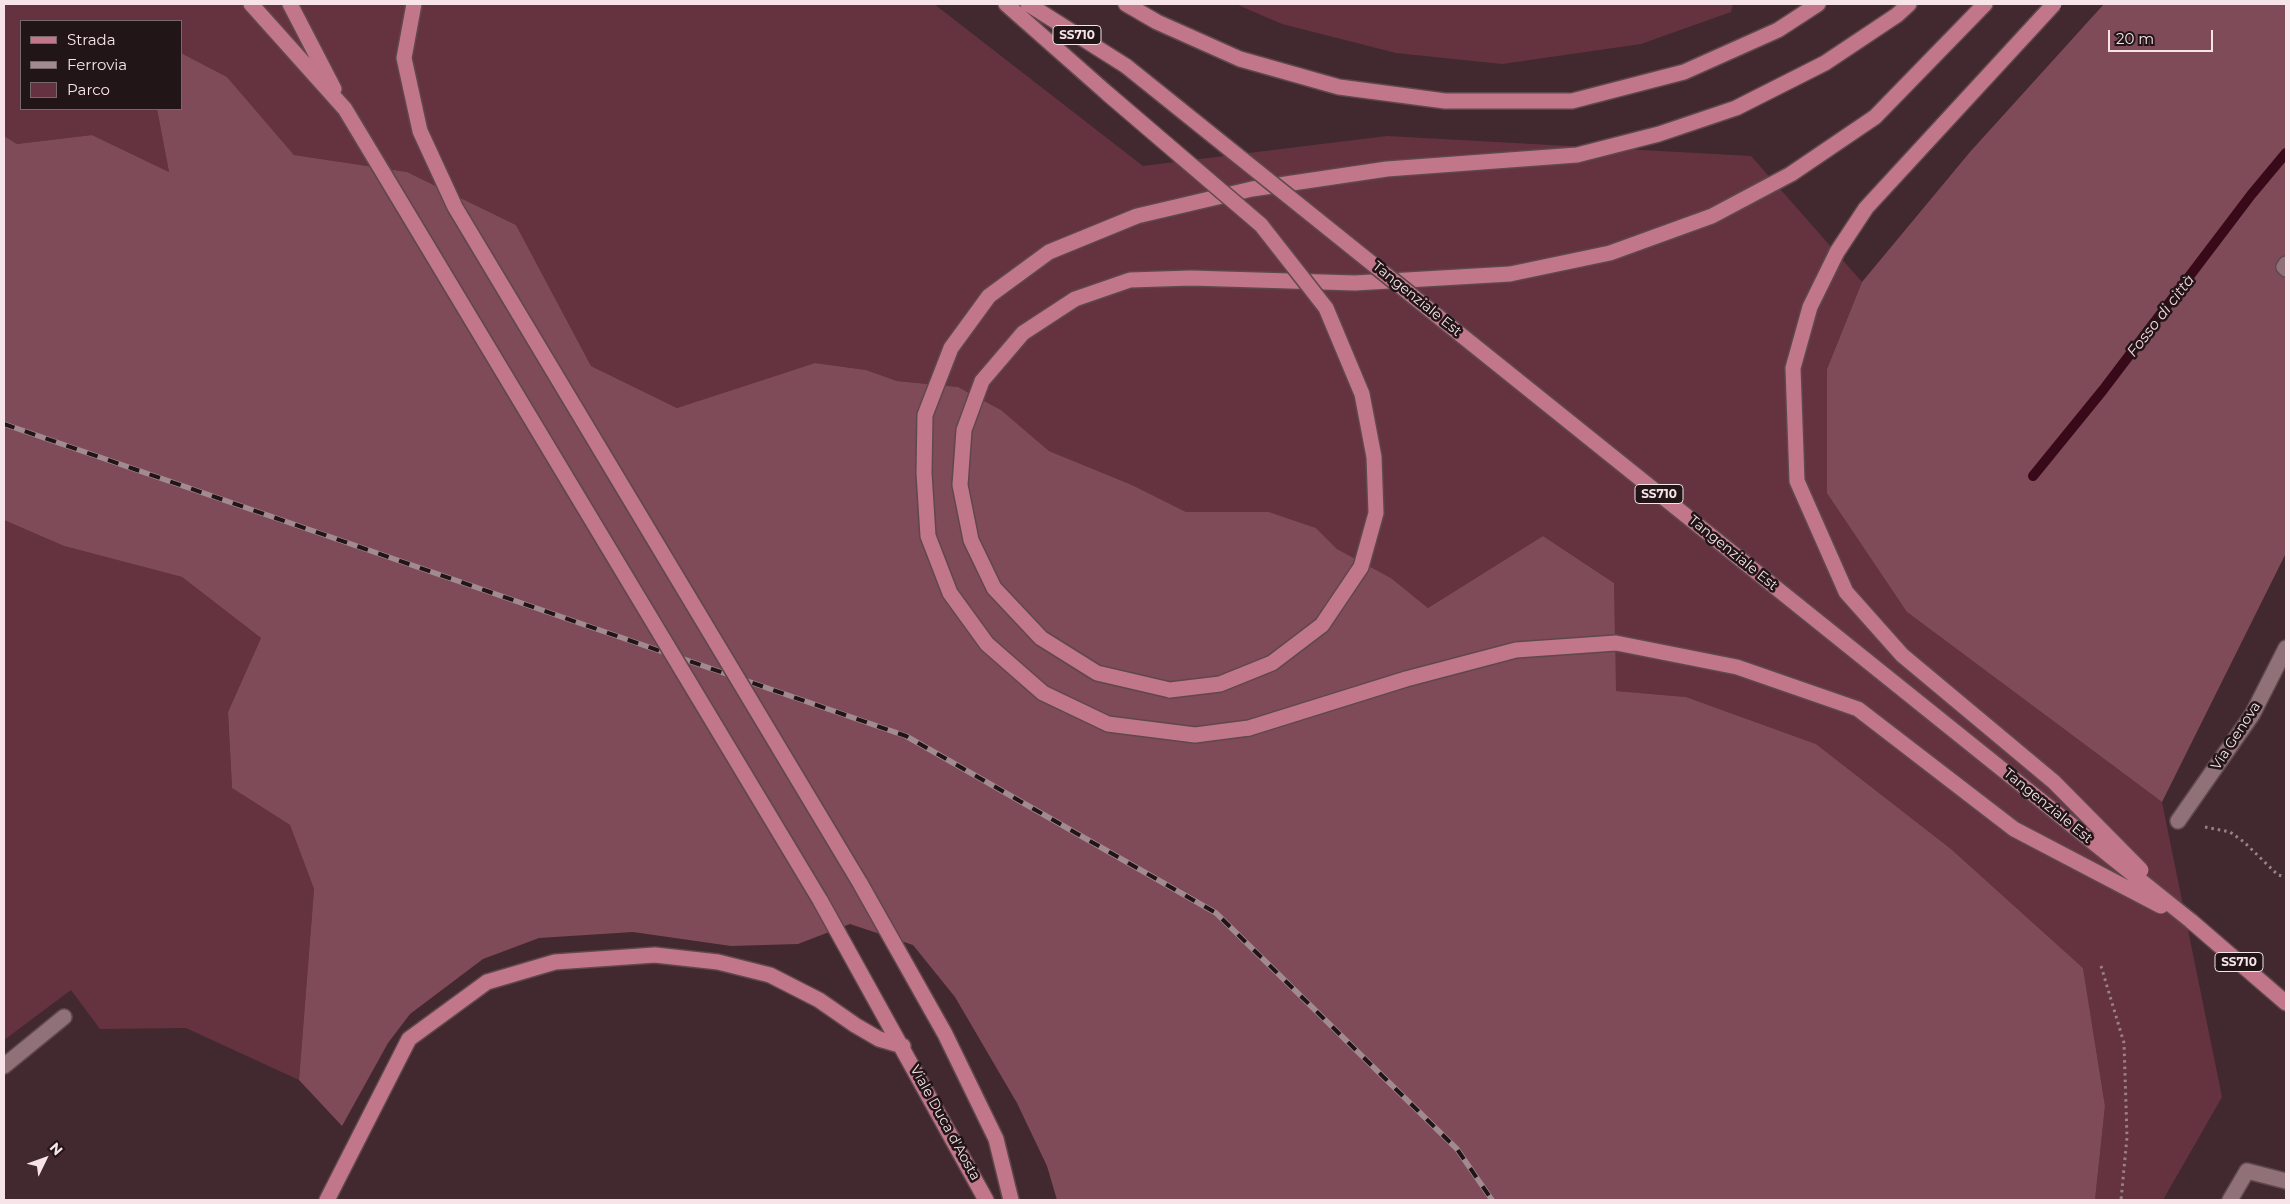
<!DOCTYPE html>
<meta charset="utf-8">
<style>
body{margin:0}
#map{position:relative;width:2290px;height:1204px;overflow:hidden;background:#42292f;font-family:Montserrat,sans-serif}
canvas{display:block}
.frame{position:absolute;inset:0;border:5px solid #f6e4e8;pointer-events:none}
.legend{position:absolute;left:20px;top:20px;width:162px;height:90px;box-sizing:border-box;background:#211518;border:1px solid #76686b;margin:0;padding:6px 9px;list-style:none;font-size:15px;color:#f6e4e8}
.legend li{display:flex;align-items:center;gap:10px;height:25px}
.legend b{width:25px;border:1px solid #76686b}
.north{position:absolute;left:20px;top:1134px;width:50px;height:50px;-webkit-text-stroke:4px #211518;paint-order:stroke;rotate:48deg;font-size:14px;font-weight:700;line-height:20px;text-align:center;color:#f6e4e8}
.north::after{content:'';display:block;margin:auto;width:18px;height:22px;background:#f6e4e8;clip-path:polygon(50% 0,100% 100%,50% 72%,0 100%)}
.scale{position:absolute;left:2108px;top:30px;width:105px;height:22px;box-sizing:border-box;border:2px solid #f6e4e8;border-top:0;padding-left:6px;font-size:15px;line-height:18px;white-space:nowrap;color:#f6e4e8;-webkit-text-stroke:4px #211518;paint-order:stroke}
</style>
<div id="map">
<canvas width="2290" height="1204"></canvas>
<div class="frame"></div>
<ul class="legend">
<li><b style="height:6px;background:#c17689"></b>Strada</li>
<li><b style="height:6px;background:#a18b90"></b>Ferrovia</li>
<li><b style="height:14px;background:#653340"></b>Parco</li>
</ul>
<div class="north">N</div>
<div class="scale">20 m</div>
</div>
<script>
const c = document.querySelector('canvas').getContext('2d');
c.lineJoin = 'round';
function paint(path, color) { c.fillStyle = color; c.fill(path, 'evenodd'); }
const toPath = rows => new Path2D(rows.map(r => 'M' + r).join(''));
function stroke(path, color, width, dash) { c.strokeStyle = color; c.lineWidth = width; c.lineCap = dash ? 'butt' : 'round'; c.setLineDash(dash || []); c.stroke(path); }
function drawText(font, color, halo, rows, align = 'center') {
  c.font = font + ' Montserrat,sans-serif'; c.lineWidth = 5; c.setLineDash([]); c.textBaseline = 'middle'; c.strokeStyle = halo; c.fillStyle = color; for (const [text, x, y, turn = 0] of rows) {
    c.save(); c.translate(x, y); c.rotate((+turn || 0) * Math.PI / 180); c.textAlign = isNaN(turn) ? turn : align; if (halo) c.strokeText(text, 0, 0); c.fillText(text, 0, 0); c.restore();
  }
}
paint(toPath([
 [4,4,934,4,1143,166,1387,136,1751,156,1862,282,1827,369,1907,612,2162,802,2222,1097,2163,1200,2095,1200,2105,1106,2083,968,1951,849,1816,744,1686,697,1615,691,1614,583,1543,536,1428,608,1391,578,1337,549,1316,528,1269,512,1186,512,1132,485,1049,451,1001,410,958,387,897,381,866,370,815,363,677,408,591,366,516,225,407,172,294,155,227,77,181,53,181,21,21,21,21,109,157,109,169,172,92,135,17,144,4,136],
 [1236,4,1733,4,1731,12,1641,44,1502,64,1396,53,1282,24],
 [4,520,64,546,182,577,261,638,228,712,232,788,290,825,314,889,299,1080,186,1028,100,1029,71,990,4,1040]
]), '#653340');
paint(toPath([
 [2104,4,2286,4,2286,553,2162,802,1907,612,1827,493,1827,369,1862,282,1970,152],
 [181,53,227,77,294,155,407,172,516,225,591,366,677,408,815,363,866,370,897,381,958,387,1001,410,1049,451,1132,485,1186,512,1269,512,1316,528,1337,549,1391,578,1428,608,1543,536,1614,583,1616,691,1686,697,1816,744,1951,849,2083,968,2105,1106,2095,1200,1057,1200,1047,1166,1017,1103,955,997,913,945,850,924,798,944,731,946,633,932,539,938,483,959,410,1014,388,1043,342,1126,299,1080,314,889,290,825,232,788,228,712,261,638,182,577,64,546,4,520,4,136,17,144,92,135,169,172,157,109,181,109]
]), '#804b58');
stroke(toPath([
 [2033,476,2103,390,2251,195,2286,153]
]), '#380a19', 10);
const minor = toPath([
 [2286,264,2284,267,2286,269],
 [2178,821,2252,715,2286,648],
 [4,1066,64,1017],
 [2230,1200,2247,1171,2286,1181]
]);
const major = toPath([
 [251,4,345,109],
 [290,4,334,89],
 [1006,4,1108,94],
 [1028,4,1126,66],
 [1126,4,1157,22,1240,59,1339,87,1445,101,1572,101,1684,72,1778,30,1818,4],
 [1170,690,1097,673,1041,638,994,588,971,540,960,485,964,430,982,381,1023,333,1075,299,1130,280,1191,278,1355,283,1510,274,1610,253,1712,216,1791,174,1875,117,1985,4],
 [1249,728,1195,735,1108,724,1043,693,987,644,950,593,928,536,924,473,925,415,951,348,989,296,1049,252,1137,216,1252,189,1387,169,1577,155,1659,134,1736,108,1825,63,1897,15,1909,4],
 [860,883,945,1034,996,1139,1011,1200],
 [820,900,986,1200],
 [2191,921,2286,1003],
 [327,1200,409,1039,487,982,555,962,655,955,718,962,770,975,819,1000,855,1025,879,1039,903,1046]
]);
stroke(minor, '#5e484d', 18);
stroke(major, '#5e484d', 18);
stroke(toPath([
 [2205,827,2230,832,2244,842,2278,875,2286,877],
 [2101,966,2124,1043,2127,1137,2121,1200]
]), '#988287', 3, [2.5, 4]);
stroke(minor, '#8f7177', 15);
stroke(major, '#c17689', 15);
const rail = toPath([
 [4,424,906,736,1216,913,1457,1149,1492,1200]
]);
stroke(rail, '#a18b90', 5.5);
stroke(rail, '#211518', 4, [11]);
const majorBridge = toPath([
 [414,4,404,58,420,131,455,207,860,883],
 [2054,4,1866,208,1837,252,1810,307,1793,368,1797,481,1846,592,1902,655,2054,782,2141,870],
 [1126,66,2191,921],
 [1108,94,1261,225,1326,308,1362,394,1374,457,1376,513,1361,567,1322,625,1272,663,1220,684,1170,690],
 [345,109,820,900],
 [1249,728,1406,679,1516,650,1616,643,1737,667,1858,709,2014,829,2161,906]
]);
stroke(majorBridge, '#5e484d', 18, []);
stroke(majorBridge, '#c17689', 15);
for (const [x, y, w] of [
 [1077,35,48],
 [1659,494,48],
 [2239,962,48]
]) { const box = new Path2D(); box.roundRect(x - w / 2, y - 9.5, w, 19, 4); c.fillStyle = '#211518'; c.fill(box); stroke(box, '#f6e4e8', 1); }
drawText('bold 12px', '#f6e4e8', null, [
 ["SS710",1077,35],
 ["SS710",1659,494],
 ["SS710",2239,962]
]);
drawText('14px', '#f6e4e8', '#211518', [
 ["Tangenziale Est",1417,299,39],
 ["Tangenziale Est",1733,553,39],
 ["Via Genova",2236,736,-57],
 ["Tangenziale Est",2048,806,39],
 ["Viale Duca d'Aosta",945,1123,61]
]);
drawText('italic 15px', '#fbd7de', '#211518', [
 ["Fosso di città",2161,316,-52]
]);
</script>
